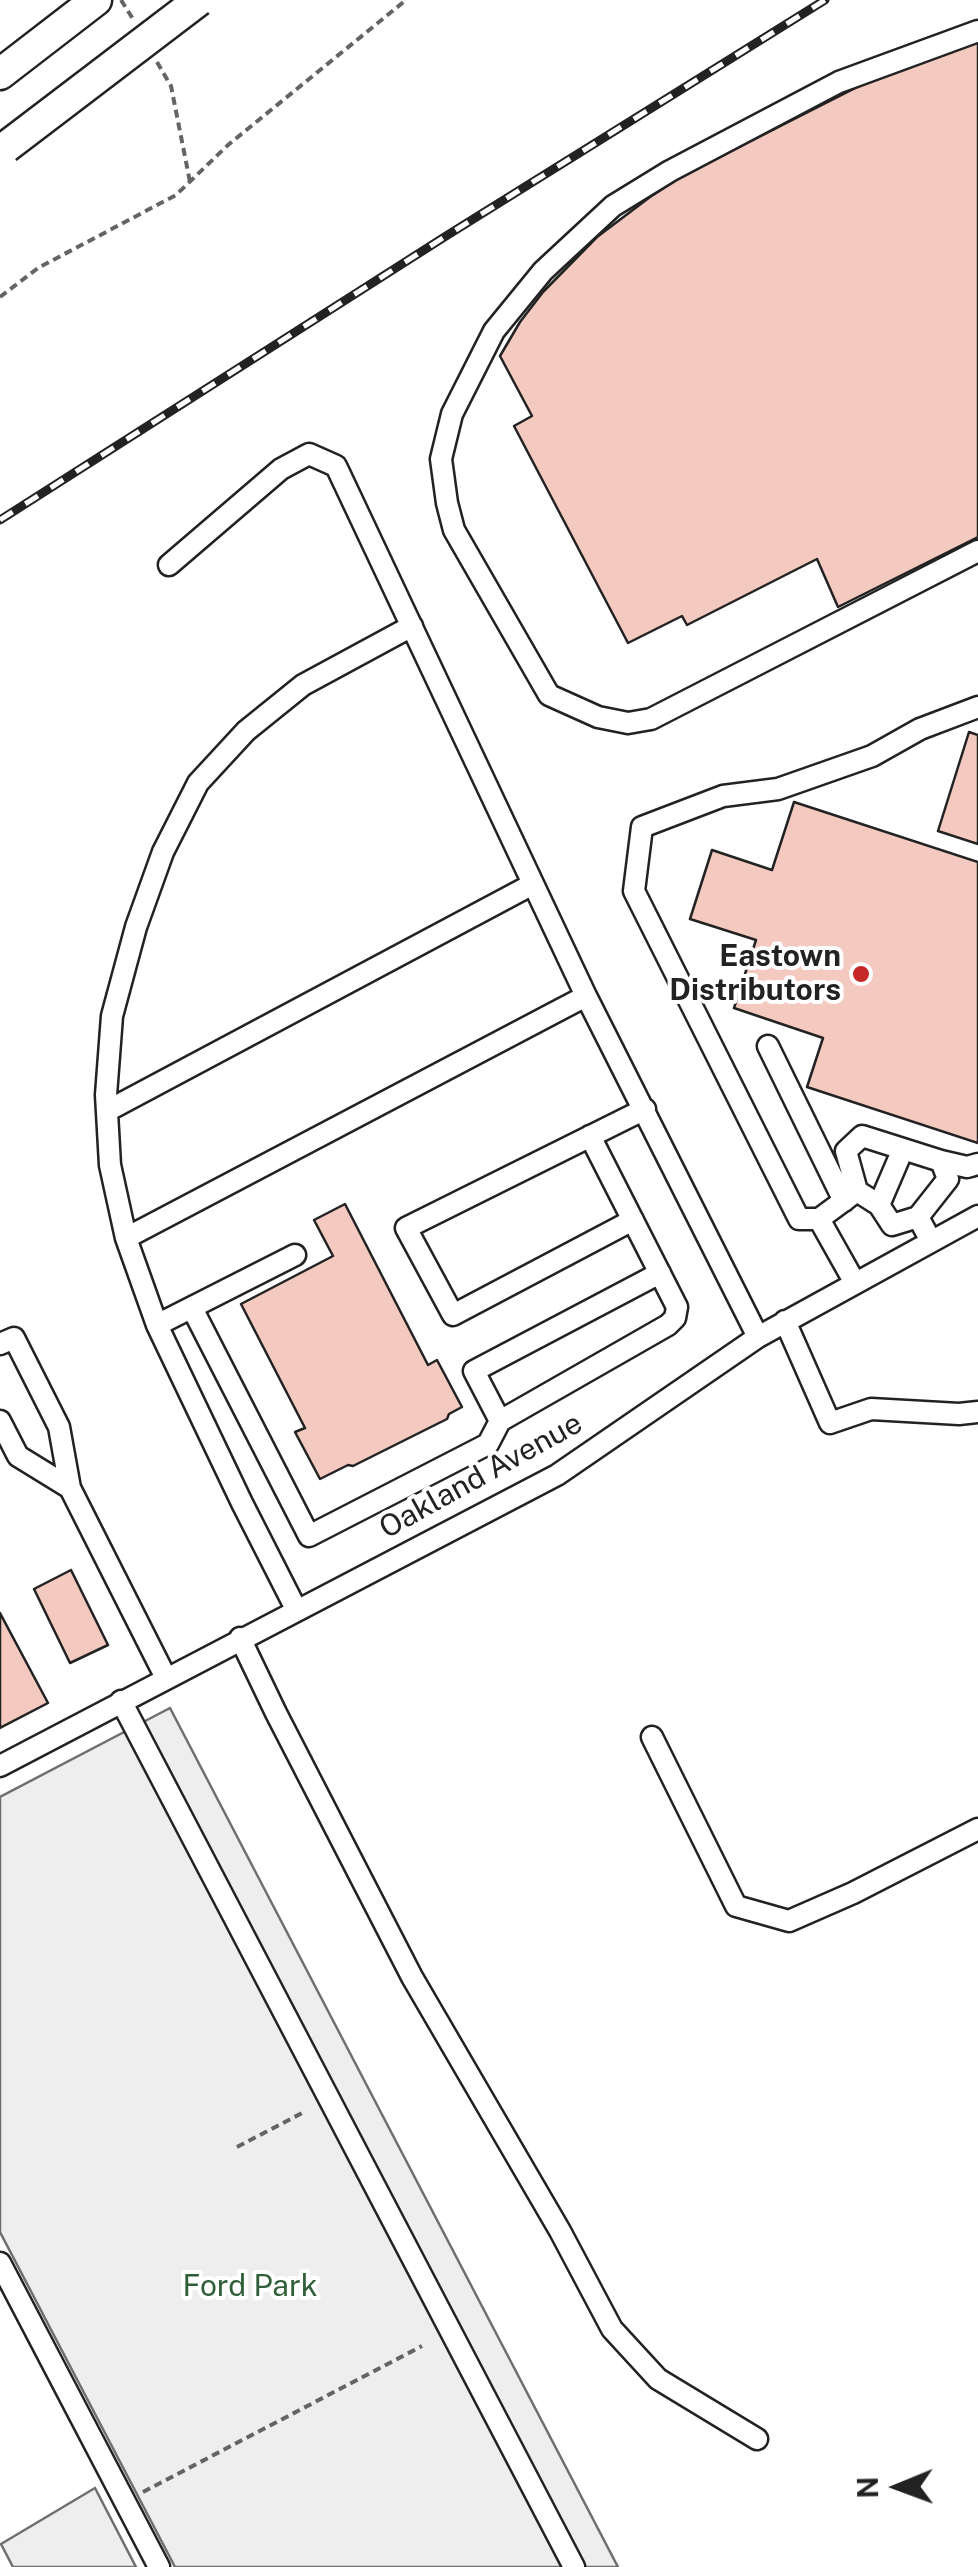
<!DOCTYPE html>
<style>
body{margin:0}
#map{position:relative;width:978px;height:2567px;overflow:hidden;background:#fff;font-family:"Public Sans",sans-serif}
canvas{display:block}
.north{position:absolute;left:848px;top:2437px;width:100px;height:100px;-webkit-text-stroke:8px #fff;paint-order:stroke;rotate:269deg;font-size:28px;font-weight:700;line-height:40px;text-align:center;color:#222}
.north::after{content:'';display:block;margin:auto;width:35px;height:45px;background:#222;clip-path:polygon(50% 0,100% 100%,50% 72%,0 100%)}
</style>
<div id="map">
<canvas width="978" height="2567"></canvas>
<div class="north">N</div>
</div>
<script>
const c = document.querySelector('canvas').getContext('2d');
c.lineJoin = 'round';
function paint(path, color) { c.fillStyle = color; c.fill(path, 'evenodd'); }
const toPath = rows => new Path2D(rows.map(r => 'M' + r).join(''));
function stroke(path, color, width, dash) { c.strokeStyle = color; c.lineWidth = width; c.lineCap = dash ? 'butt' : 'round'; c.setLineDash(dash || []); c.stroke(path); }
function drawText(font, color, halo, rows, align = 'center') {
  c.font = font + ' "Public Sans",sans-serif'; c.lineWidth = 8; c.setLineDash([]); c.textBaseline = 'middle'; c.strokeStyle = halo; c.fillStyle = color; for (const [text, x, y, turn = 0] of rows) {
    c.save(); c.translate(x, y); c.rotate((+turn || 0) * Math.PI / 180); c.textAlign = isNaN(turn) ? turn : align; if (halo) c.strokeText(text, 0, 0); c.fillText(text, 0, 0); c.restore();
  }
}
const green = toPath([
 [170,1708,618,2567,175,2567,0,2232,0,1797,170,1708],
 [95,2488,136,2567,13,2567,1,2544,95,2488]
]);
paint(green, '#eee');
stroke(green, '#6f6f6f', 2.5);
const building = toPath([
 [978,41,978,537,838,607,817,559,687,625,682,616,628,643,514,426,532,416,500,356,520,322,543,292,597,237,650,197,682,176,883,74,978,41],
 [969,732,978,735,978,844,938,831,969,732],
 [794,802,978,862,978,1143,807,1087,823,1038,734,1008,756,940,690,919,712,850,772,870,794,802],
 [345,1204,428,1365,437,1360,462,1407,449,1414,447,1419,353,1466,348,1465,320,1479,295,1432,305,1428,241,1304,333,1256,314,1220,345,1204],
 [71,1570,108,1645,70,1663,34,1589,71,1570],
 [0,1613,48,1703,0,1728,0,1613]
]);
paint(building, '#f3c9c0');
stroke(building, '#222', 2.5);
const minor = toPath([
 [978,31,839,82,670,171,613,206,543,271,494,331,452,414,441,459,447,503,454,530,549,695,598,717,628,723,651,719,978,551],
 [169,565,281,469,309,454,336,466,586,996],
 [768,1046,844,1201],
 [107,1111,533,884],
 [941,1161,967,1167,978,1164],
 [857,1191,879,1205,892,1225,918,1217],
 [879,1205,903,1149],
 [819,1219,857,1191,846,1151,862,1136,941,1161,948,1179,918,1217,931,1241],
 [633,1220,453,1315,406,1228,645,1109],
 [126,1238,110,1165,106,1095,112,1016,136,927,163,852,198,783,246,731,303,685,412,626],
 [855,1283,819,1219,799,1219,634,891,642,827,723,796,778,789,872,756,920,729,978,707],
 [192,1308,309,1536,488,1444,500,1421,668,1325,675,1318,677,1307,590,1136],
 [785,1321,830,1423,871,1409,959,1414,978,1412],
 [157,1325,295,1255],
 [0,1344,14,1338,59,1427,70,1488,166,1678],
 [0,1421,18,1456,70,1488],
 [500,1421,474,1371,660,1273],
 [296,1609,242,1503,157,1325,126,1238,586,996,758,1337],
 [240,1638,276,1713,412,1977,560,2231,612,2329,658,2379,757,2439],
 [121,1701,574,2567],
 [652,1737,736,1906,789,1921,853,1893,978,1829],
 [0,1766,557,1475,758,1337,978,1216],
 [0,2263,159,2567]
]);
const highway = toPath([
 [0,74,96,0]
]);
stroke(minor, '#222', 25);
stroke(highway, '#222', 35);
stroke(toPath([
 [121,0,133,19],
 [157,62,171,86,190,182],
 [0,297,38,268,176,195,228,145,406,0],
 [237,2147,302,2113],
 [143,2492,422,2346]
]), '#646464', 4, [8, 5]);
stroke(minor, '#fff', 20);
stroke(highway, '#fff', 30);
const rail = toPath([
 [0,520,446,236,825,0]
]);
stroke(rail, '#222', 9);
stroke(rail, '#fff', 5, [15]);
const highwayBridge = toPath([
 [6,147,199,0]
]);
stroke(highwayBridge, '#222', 35, []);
stroke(highwayBridge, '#fff', 30);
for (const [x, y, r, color] of [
 [861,974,10,"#c62828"]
]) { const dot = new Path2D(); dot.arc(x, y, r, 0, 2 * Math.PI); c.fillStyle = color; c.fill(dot); stroke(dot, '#fff', 4); }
drawText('bold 30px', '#222', '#fff', [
 ["Eastown",841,957],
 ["Distributors",841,991]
], 'right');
drawText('30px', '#222', '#fff', [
 ["Oakland Avenue",481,1476,-29]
]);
drawText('30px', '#2f5e38', '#fff', [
 ["Ford Park",250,2287]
]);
</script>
